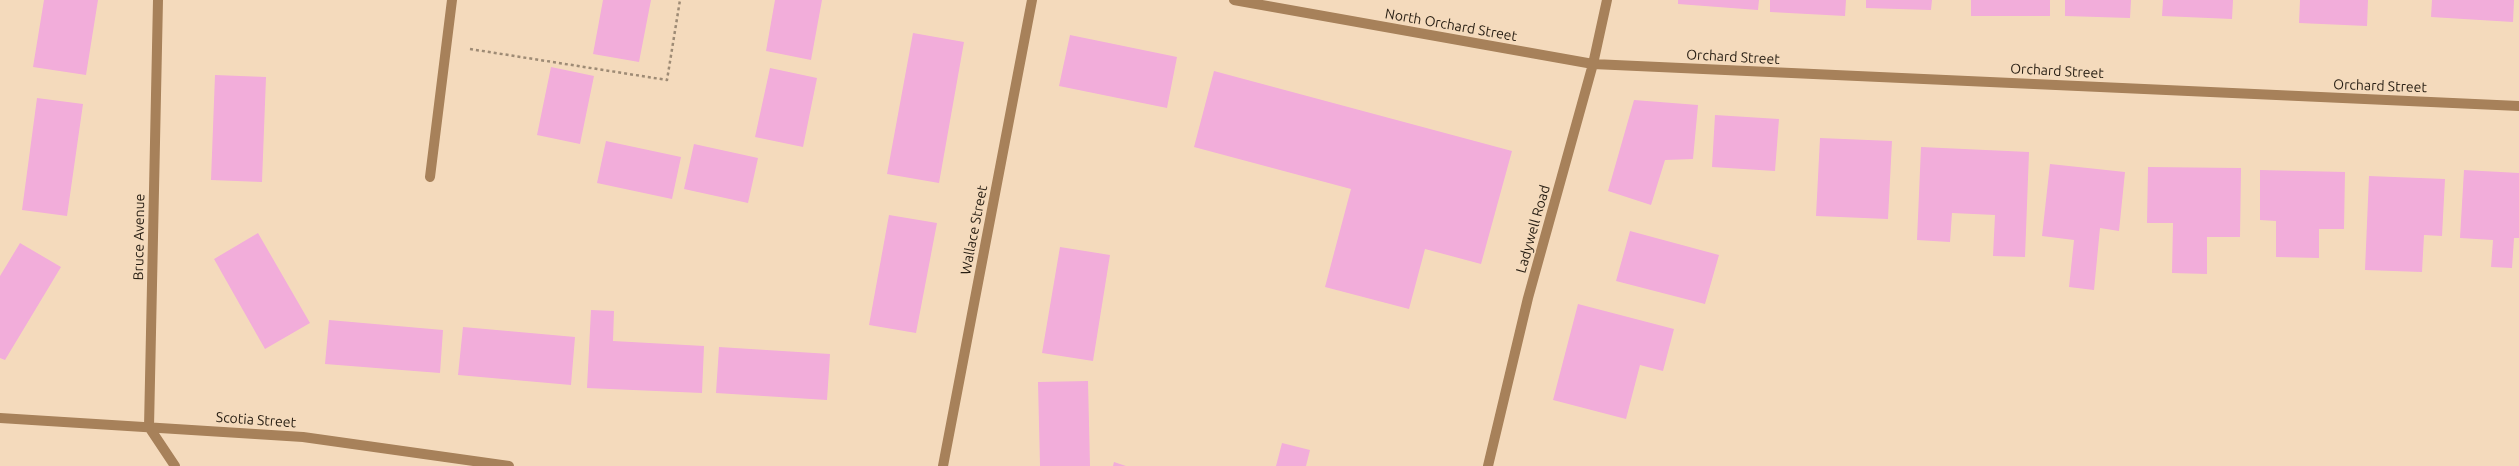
<!DOCTYPE html>
<style>
body{margin:0}
canvas{display:block;background:#f4dabc}
</style>
<canvas width="2519" height="466"></canvas>
<script>
const c = document.querySelector('canvas').getContext('2d');
c.lineJoin = 'round';
function paint(path, color) { c.fillStyle = color; c.fill(path, 'evenodd'); }
const toPath = rows => new Path2D(rows.map(r => 'M' + r).join(''));
function stroke(path, color, width, dash) { c.strokeStyle = color; c.lineWidth = width; c.lineCap = dash ? 'butt' : 'round'; c.setLineDash(dash || []); c.stroke(path); }
function drawText(font, color, halo, rows, align = 'center') {
  c.font = font + ' Ubuntu,sans-serif'; c.lineWidth = 3; c.setLineDash([]); c.textBaseline = 'middle'; c.strokeStyle = halo; c.fillStyle = color; for (const [text, x, y, turn = 0] of rows) {
    c.save(); c.translate(x, y); c.rotate((+turn || 0) * Math.PI / 180); c.textAlign = isNaN(turn) ? turn : align; if (halo) c.strokeText(text, 0, 0); c.fillText(text, 0, 0); c.restore();
  }
}
paint(toPath([
 [44,0,98,0,86,75,33,67],
 [603,0,651,0,639,62,593,54],
 [775,0,822,0,811,60,766,51],
 [1678,0,1759,0,1758,10,1678,4],
 [1770,0,1846,0,1845,16,1770,12],
 [1866,0,1932,0,1931,10,1866,8],
 [1971,0,2050,0,2050,16,1971,16],
 [2065,0,2131,0,2130,18,2065,16],
 [2163,0,2233,0,2232,19,2162,16],
 [2300,0,2368,0,2367,26,2299,23],
 [2432,0,2514,0,2513,22,2431,17],
 [913,33,964,42,939,183,887,174],
 [1070,35,1177,57,1167,108,1059,86],
 [551,67,594,76,580,144,537,135],
 [770,68,817,78,803,147,755,137],
 [1214,71,1512,151,1481,264,1425,249,1409,309,1325,287,1351,189,1194,147],
 [215,75,266,77,262,182,211,180],
 [37,98,83,104,67,216,22,210],
 [1634,100,1698,105,1693,159,1665,160,1651,205,1608,191],
 [1715,115,1779,119,1775,171,1712,167],
 [1820,138,1892,141,1888,219,1816,216],
 [606,141,681,157,672,199,597,183],
 [694,144,758,158,748,203,684,189],
 [1921,147,2029,152,2025,257,1993,256,1995,215,1952,213,1950,242,1917,240],
 [2050,164,2125,172,2119,231,2100,228,2094,290,2069,287,2074,240,2042,236],
 [2148,167,2241,168,2240,237,2207,237,2207,274,2172,273,2173,223,2147,223],
 [2260,170,2345,172,2344,229,2319,229,2319,258,2276,257,2276,221,2260,220],
 [2464,170,2519,173,2519,238,2514,238,2512,268,2491,267,2493,240,2460,238],
 [2369,176,2445,179,2442,236,2424,235,2422,272,2365,270],
 [889,215,937,223,916,333,869,325],
 [1630,231,1719,255,1705,304,1616,281],
 [258,233,310,323,265,349,214,259],
 [20,243,61,267,5,360,0,358,0,276],
 [1060,247,1110,255,1093,361,1042,353],
 [1578,304,1674,329,1663,371,1640,365,1626,419,1553,400],
 [591,310,614,311,613,341,704,346,702,393,587,388],
 [329,320,443,330,440,373,325,364],
 [463,327,575,337,571,385,458,375],
 [719,347,830,354,827,400,716,393],
 [1088,381,1090,466,1040,466,1038,382],
 [1282,443,1310,450,1306,466,1276,466],
 [1114,462,1126,466,1113,466]
]), '#f2adda');
stroke(toPath([
 [470,49,667,80,680,0]
]), '#9e8b75', 2.5, [3, 3]);
stroke(toPath([
 [158,0,149,427,175,466],
 [1234,0,1593,64,2519,106],
 [430,177,452,0],
 [0,418,303,437,509,466],
 [943,466,1032,0],
 [1488,466,1528,298,1593,64,1607,0]
]), '#a7815a', 10);
drawText('14px', '#261d12', '#f4dabc', [
 ["North Orchard Street",1451,25,10],
 ["Orchard Street",1733,57,3],
 ["Orchard Street",2057,71,3],
 ["Orchard Street",2380,86,2],
 ["Ladywell Road",1533,229,-74],
 ["Wallace Street",974,230,-79],
 ["Bruce Avenue",139,237,-89],
 ["Scotia Street",256,420,4]
]);
</script>
